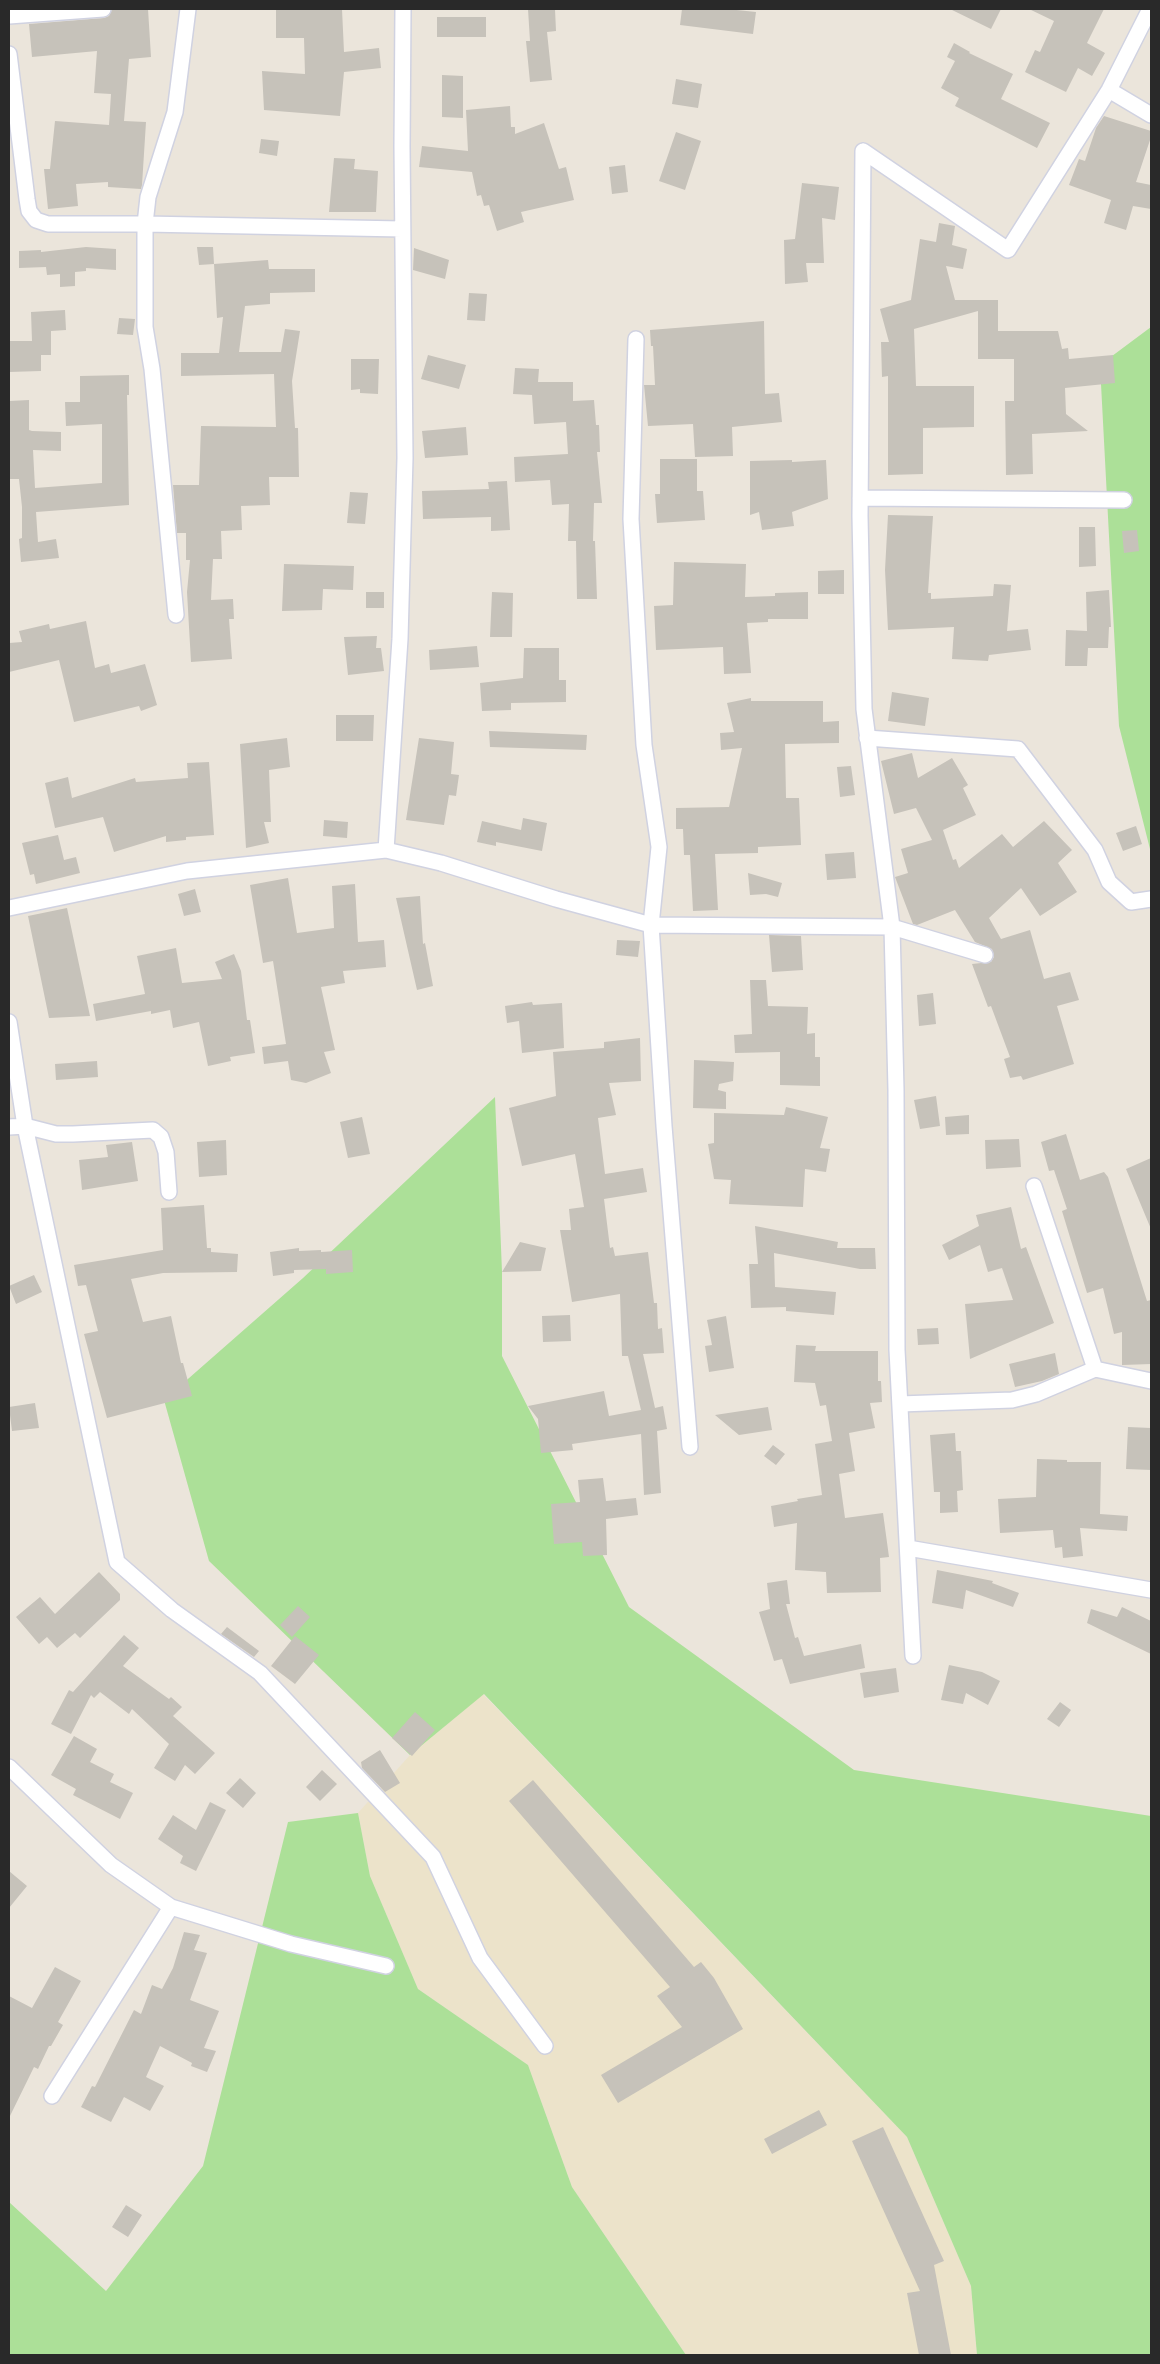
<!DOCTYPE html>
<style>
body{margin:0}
#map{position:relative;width:1160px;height:2364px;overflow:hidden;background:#ebe5db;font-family:"DM Sans",sans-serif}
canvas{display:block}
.frame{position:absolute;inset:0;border:10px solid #292929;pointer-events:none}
</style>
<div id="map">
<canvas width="1160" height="2364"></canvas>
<div class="frame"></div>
</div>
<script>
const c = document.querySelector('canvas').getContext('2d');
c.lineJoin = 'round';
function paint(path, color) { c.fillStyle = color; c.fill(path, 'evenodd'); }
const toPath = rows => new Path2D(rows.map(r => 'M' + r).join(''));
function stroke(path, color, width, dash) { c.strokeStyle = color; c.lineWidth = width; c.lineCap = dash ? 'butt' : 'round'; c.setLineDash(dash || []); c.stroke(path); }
paint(toPath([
 [483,1694,907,2137,971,2286,977,2355,686,2355,572,2187,528,2065,418,1989,370,1876,358,1813,410,1755]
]), '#ece3ca');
paint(toPath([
 [1151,327,1151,853,1119,726,1100,365],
 [495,1097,502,1272,502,1356,629,1607,854,1770,1151,1816,1151,2355,977,2355,971,2286,907,2137,484,1694,410,1755,209,1561,164,1400,303,1278],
 [358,1813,370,1876,418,1989,528,2065,572,2187,686,2355,9,2355,9,2202,106,2291,203,2166,288,1822]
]), '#ace098');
paint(toPath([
 [112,9,148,9,151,57,129,59,124,121,146,122,142,185,141,189,108,187,108,182,76,184,78,206,48,209,44,169,50,169,55,121,109,125,111,94,94,93,97,51,32,57,29,24,104,18,109,16],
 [276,9,342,9,344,52,379,48,381,68,344,72,340,116,264,110,262,71,305,74,304,38,276,38],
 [528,9,555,9,556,31,547,32,552,80,530,82,526,41,530,41],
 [682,9,727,9,756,12,753,34,680,25],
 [950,9,1001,9,991,29],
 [1029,9,1104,9,1087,43,1105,53,1092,76,1078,68,1066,92,1025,72,1035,50,1040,52,1054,21],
 [437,17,486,17,486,37,437,37],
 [954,43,970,52,969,53,1013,74,1001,99,1050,123,1037,148,955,106,959,98,941,88,955,61,947,57],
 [442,75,463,76,463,118,442,117],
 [676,79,702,84,698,108,672,104],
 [510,106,511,127,515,127,515,134,544,123,559,169,566,167,574,200,521,212,524,222,497,231,489,205,484,206,481,195,477,196,472,172,419,167,422,146,468,151,466,110],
 [1104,116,1151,131,1151,137,1136,182,1151,185,1151,209,1133,206,1126,230,1104,223,1111,200,1069,185,1079,159,1085,161,1096,128],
 [676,132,701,141,685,190,659,181],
 [261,139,279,141,277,156,259,153],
 [334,158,355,159,354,169,378,171,376,212,329,212],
 [625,165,628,192,612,194,609,167],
 [802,183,839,187,835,220,822,218,824,263,806,263,808,282,785,284,784,240,795,239],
 [939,223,955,226,952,245,967,249,963,269,946,266,955,300,998,300,998,331,1058,331,1062,349,1068,348,1069,359,1113,355,1115,383,1065,388,1066,414,1088,431,1032,434,1033,474,1006,475,1005,401,1014,401,1014,359,978,359,978,311,914,329,916,386,974,386,974,427,923,428,923,474,888,475,888,376,882,377,881,342,889,342,880,309,911,300,920,239,936,242],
 [86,247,116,249,116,270,86,268,86,271,75,272,75,286,60,287,60,274,47,275,46,267,19,268,19,251,41,250,41,252],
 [197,247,213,247,214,264,199,265],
 [414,248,449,260,445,279,413,270],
 [268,260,269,269,315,269,315,292,270,293,270,304,245,306,239,352,281,352,285,329,300,331,292,381,295,428,298,428,299,477,269,477,270,505,241,506,242,530,221,531,222,559,213,559,211,600,233,599,234,619,229,619,232,659,191,662,187,592,190,560,186,560,186,533,177,533,173,485,199,485,201,426,276,427,274,374,181,376,181,353,219,353,223,317,217,318,214,264],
 [469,293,487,294,485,321,467,320],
 [65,310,66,330,51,331,51,355,41,355,41,371,9,372,9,341,32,341,31,312],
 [119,318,135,319,133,335,117,334],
 [764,321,765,394,779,393,782,422,732,427,733,456,695,457,693,424,648,426,644,385,655,385,653,346,651,346,650,330],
 [428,355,466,365,459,389,421,379],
 [351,359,379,359,378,394,360,393,360,389,351,390],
 [515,368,539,369,538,382,573,382,573,401,594,400,596,425,599,425,600,452,597,452,602,503,594,503,593,541,595,541,597,599,577,599,576,541,568,541,569,504,552,505,550,480,515,482,514,457,568,454,566,422,534,424,532,395,513,394],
 [129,375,129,395,127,395,129,505,36,512,38,542,56,539,59,558,21,562,19,539,22,538,22,507,19,479,9,479,9,401,29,400,29,430,32,431,61,432,61,451,33,450,35,488,102,483,102,424,66,426,65,402,80,402,80,376],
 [466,427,468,455,425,458,422,431],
 [660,459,697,459,697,491,703,491,705,520,657,523,655,494,660,494],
 [792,460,792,462,826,460,828,499,792,512,794,526,762,530,759,512,750,515,750,461],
 [507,481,510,530,491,531,491,517,423,519,422,491,489,489,488,482],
 [350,492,368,493,365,524,347,523],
 [888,515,933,516,928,593,931,593,931,599,993,596,994,584,1011,585,1007,631,1028,629,1031,650,989,655,988,661,952,659,954,627,888,630,885,570],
 [1079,527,1095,527,1096,566,1079,567],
 [1137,530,1139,551,1124,553,1122,531],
 [674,562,746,564,745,597,775,596,775,593,808,592,808,619,768,619,768,622,747,623,751,673,724,674,723,647,656,650,654,606,673,605],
 [284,564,354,566,353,590,323,589,322,610,282,611],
 [844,570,844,594,818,594,818,571],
 [1109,590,1111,627,1109,627,1108,648,1088,648,1087,666,1065,666,1066,630,1087,631,1086,592],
 [366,592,384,592,384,608,366,608],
 [492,592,513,593,512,637,490,637],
 [86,621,95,668,109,664,111,673,145,664,157,705,141,711,139,706,74,722,59,660,9,672,9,643,22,642,19,631,49,624,50,629],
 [377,636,376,648,381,648,384,671,348,675,344,637],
 [477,646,479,667,430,670,429,650],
 [524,648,559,648,559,680,566,680,566,702,511,703,511,710,482,711,480,683,523,678],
 [892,692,929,698,925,726,888,721],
 [751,698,751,701,823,701,823,722,839,721,839,743,785,744,786,798,799,798,801,845,758,847,758,853,715,854,718,910,693,911,690,855,684,855,683,829,676,829,676,808,729,807,742,748,721,750,720,733,734,732,727,703],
 [336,715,374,715,373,741,336,741],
 [489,731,587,735,586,750,490,747],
 [287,738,290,767,269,770,271,822,264,822,269,843,246,848,240,744],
 [419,738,454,742,451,774,459,775,456,796,449,795,444,825,406,820],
 [912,753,918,778,952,758,968,785,963,788,976,815,943,830,953,860,956,859,959,868,1002,834,1013,847,1044,821,1072,850,1058,863,1077,892,1040,916,1021,888,989,918,1001,939,1030,930,1044,979,1070,972,1079,1000,1057,1006,1074,1064,1023,1080,1021,1076,1010,1078,1004,1059,1010,1057,991,1006,988,1007,972,964,991,962,994,957,992,949,975,942,955,910,917,925,913,924,895,877,908,873,901,849,932,840,916,808,894,814,881,761],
 [209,762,214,835,186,837,186,840,166,842,166,836,114,852,103,817,55,828,45,783,68,777,72,798,135,778,136,782,188,778,187,763],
 [851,766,855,795,840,797,837,767],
 [523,818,547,823,542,851,496,842,496,846,477,842,482,821,521,830],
 [324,820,348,822,347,838,323,836],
 [1136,826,1142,844,1123,851,1116,833],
 [58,835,64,860,76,857,80,873,36,884,34,874,30,875,22,843],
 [854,852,856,878,827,880,825,854],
 [748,873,782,883,778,897,766,894,750,895],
 [288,878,297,933,334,928,332,886,355,884,358,942,384,940,386,967,343,971,345,983,321,987,335,1050,324,1052,331,1073,306,1083,291,1080,288,1061,264,1064,262,1047,286,1044,273,961,263,963,250,885],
 [195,889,201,912,184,916,178,894],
 [420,896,423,944,425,943,433,986,417,990,396,898],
 [67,908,90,1016,49,1018,28,916],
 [769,935,801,936,803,970,772,972],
 [617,940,640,941,638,957,616,955],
 [176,948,182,983,222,979,215,962,234,954,241,971,247,1020,250,1020,255,1053,230,1057,231,1061,208,1066,199,1022,173,1028,170,1010,151,1014,151,1011,96,1021,93,1004,145,994,137,956],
 [750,980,766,980,768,1006,808,1007,807,1034,815,1033,815,1057,820,1057,820,1086,780,1085,780,1052,735,1053,734,1035,752,1034],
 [933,993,936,1024,919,1026,917,995],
 [532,1002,533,1005,562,1003,564,1048,522,1053,519,1021,507,1023,505,1006],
 [640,1038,641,1081,609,1083,616,1115,598,1118,605,1174,643,1168,647,1192,604,1199,610,1248,613,1247,615,1256,648,1252,654,1303,657,1303,658,1329,662,1328,664,1353,643,1354,655,1408,663,1406,667,1429,657,1431,661,1493,644,1495,641,1434,572,1444,573,1450,541,1453,538,1419,528,1406,604,1391,609,1416,641,1410,628,1356,622,1356,620,1294,572,1302,560,1230,571,1230,569,1209,584,1207,575,1154,522,1166,509,1108,556,1096,553,1052,604,1048,604,1042],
 [694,1060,734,1062,733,1081,719,1084,718,1090,726,1092,726,1109,693,1108],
 [97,1061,98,1077,56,1080,55,1064],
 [936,1096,940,1126,920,1129,914,1100],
 [786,1107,828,1117,820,1148,830,1149,826,1172,805,1169,803,1207,729,1204,731,1180,714,1179,708,1144,714,1143,714,1113,784,1115],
 [969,1115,969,1134,946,1135,945,1117],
 [362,1117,370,1154,348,1158,340,1122],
 [1066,1134,1080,1180,1104,1172,1108,1177,1147,1301,1151,1300,1151,1364,1122,1365,1122,1332,1114,1334,1103,1288,1087,1293,1062,1211,1067,1209,1054,1170,1049,1171,1041,1142],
 [1019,1139,1021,1167,986,1169,985,1140],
 [226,1140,227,1175,199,1177,197,1142],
 [132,1142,138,1181,82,1190,79,1160,108,1157,106,1145],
 [1151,1158,1151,1229,1126,1169],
 [204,1205,207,1248,211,1248,211,1252,238,1254,237,1272,163,1273,131,1279,143,1322,171,1316,181,1363,183,1363,192,1396,107,1418,84,1334,98,1331,86,1285,78,1286,74,1265,163,1250,161,1208],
 [1011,1207,1021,1249,1026,1247,1054,1323,970,1359,965,1304,1013,1300,1002,1268,988,1272,980,1245,949,1260,942,1245,979,1226,976,1215],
 [755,1226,838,1242,837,1248,875,1248,876,1269,860,1269,774,1253,775,1287,836,1292,834,1315,786,1311,786,1307,751,1308,749,1264,758,1264],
 [520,1242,546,1248,541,1271,502,1272],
 [299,1248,299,1251,321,1250,321,1252,352,1250,353,1272,326,1274,326,1269,294,1270,294,1273,273,1276,270,1252],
 [34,1275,42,1292,16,1304,9,1286],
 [570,1315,571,1341,543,1342,542,1316],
 [726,1316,734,1368,709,1372,705,1346,712,1345,707,1320],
 [938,1328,939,1344,918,1345,917,1329],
 [796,1345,816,1346,815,1351,878,1351,878,1381,881,1381,882,1402,870,1403,875,1428,849,1433,855,1471,839,1474,845,1518,883,1513,889,1557,880,1558,881,1592,827,1593,826,1572,795,1570,797,1523,774,1527,771,1506,798,1501,797,1499,822,1495,815,1444,832,1441,826,1405,820,1406,815,1383,794,1382],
 [1055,1353,1059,1374,1042,1381,1015,1387,1009,1364],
 [35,1403,39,1428,12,1431,9,1407],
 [768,1407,772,1430,739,1435,715,1415],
 [1128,1427,1151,1428,1151,1470,1126,1469],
 [955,1433,956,1451,961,1451,963,1490,957,1491,958,1512,940,1513,940,1492,934,1492,930,1435],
 [773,1445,785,1454,776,1465,764,1456],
 [1037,1459,1067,1460,1067,1462,1101,1462,1100,1514,1128,1516,1127,1531,1080,1528,1083,1556,1063,1558,1062,1547,1055,1548,1053,1530,1000,1533,998,1499,1036,1497],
 [603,1478,606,1501,636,1498,638,1515,606,1519,607,1555,583,1556,582,1542,554,1544,551,1504,580,1502,578,1480],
 [937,1570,993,1581,992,1583,1019,1593,1013,1607,966,1590,963,1609,932,1603],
 [99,1572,120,1594,120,1600,80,1638,75,1633,57,1648,47,1637,39,1644,16,1617,40,1597,55,1614],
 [787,1580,790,1604,786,1604,795,1638,798,1637,804,1656,861,1644,865,1668,790,1684,782,1659,774,1661,759,1612,770,1609,767,1583],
 [298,1606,310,1617,292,1637,280,1625],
 [1122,1607,1151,1621,1151,1654,1087,1623,1091,1609,1117,1617],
 [227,1627,259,1651,254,1657,221,1634],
 [124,1635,139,1648,123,1666,169,1699,171,1697,182,1707,173,1716,215,1753,195,1774,185,1765,175,1781,154,1768,169,1744,132,1709,129,1714,100,1692,94,1698,91,1695,71,1734,51,1724,69,1690,73,1692],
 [295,1636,319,1655,295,1684,271,1666],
 [949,1665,982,1672,1000,1681,988,1705,966,1693,963,1704,941,1700],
 [896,1668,899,1692,864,1698,860,1673],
 [1060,1702,1071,1710,1059,1727,1047,1719],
 [415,1712,435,1730,412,1756,392,1738],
 [74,1736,97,1749,90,1762,114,1774,110,1782,133,1793,120,1819,73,1795,76,1789,51,1775],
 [380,1750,400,1783,385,1792,362,1768,361,1762],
 [322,1770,337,1784,320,1801,306,1787],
 [240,1778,256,1793,243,1808,226,1793],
 [533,1780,694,1967,701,1962,714,1978,743,2029,618,2103,601,2075,682,2027,657,1996,670,1987,509,1801],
 [210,1802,226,1810,196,1871,180,1863,183,1856,158,1839,173,1815,196,1830],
 [9,1871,27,1886,9,1908],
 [184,1932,200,1935,194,1950,207,1953,190,2000,219,2011,204,2048,216,2051,207,2072,191,2066,192,2063,160,2046,146,2077,164,2086,150,2111,124,2097,111,2122,81,2107,92,2086,95,2087,134,2010,141,2014,152,1985,162,1989,173,1968],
 [55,1967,81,1981,58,2022,63,2025,51,2046,49,2046,38,2069,34,2067,9,2118,9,1996,32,2008],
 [819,2110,827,2125,772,2154,764,2139],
 [883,2127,944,2261,934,2265,951,2355,919,2355,907,2293,920,2291,852,2141],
 [126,2205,142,2215,128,2237,112,2227]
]), '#c6c2ba');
const minor = toPath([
 [9,16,103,9],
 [9,54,27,199,29,211,36,220,48,224,145,224,402,229],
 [1109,90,1151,115],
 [863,151,860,516,864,709,892,927,896,1090,897,1350,913,1656],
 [863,151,1008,250,1109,90,1150,9],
 [636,339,631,519,644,745,659,847,651,925,664,1126,690,1447],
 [860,498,1124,500],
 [176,615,152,369,145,327,145,224,148,197,175,112,188,9],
 [867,738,1018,749,1095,850,1109,882,1131,902,1151,899],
 [386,850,400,639,405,458,402,146,403,9],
 [9,908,187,871,386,850,441,863,556,899,651,925,892,927,985,955],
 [9,1022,25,1126,117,1562,172,1610,260,1673,433,1857,480,1958,545,2046],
 [9,1127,25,1126,56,1134,73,1134,153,1130,161,1137,166,1152,169,1192],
 [1034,1186,1095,1369],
 [900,1404,1012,1400,1036,1394,1095,1369,1151,1381],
 [908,1548,1151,1590],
 [9,1767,111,1865,171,1907,291,1944,386,1966],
 [52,2096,171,1907]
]);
stroke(minor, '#d0d2e1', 18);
stroke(minor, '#fff', 15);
</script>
